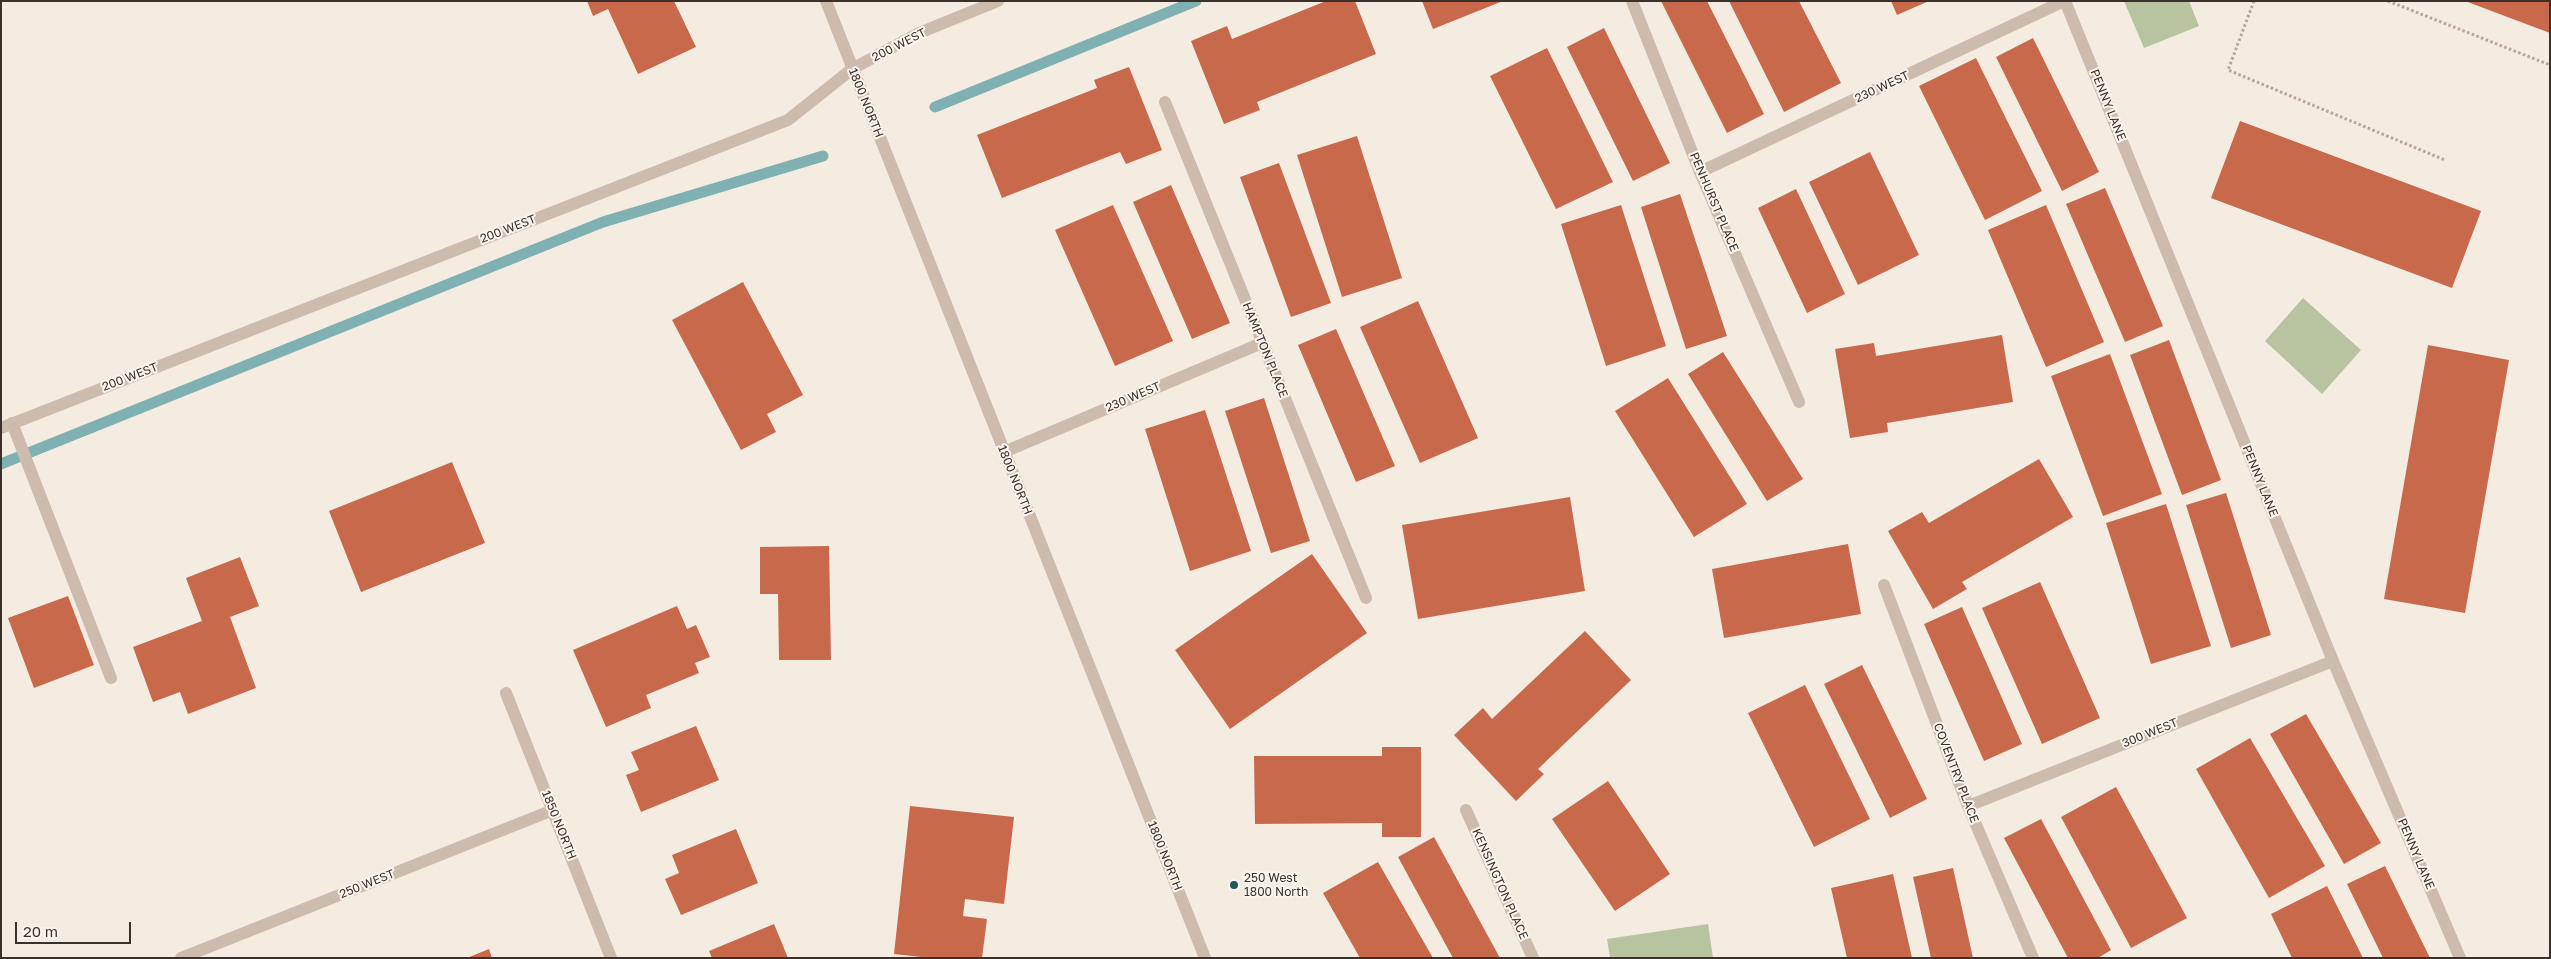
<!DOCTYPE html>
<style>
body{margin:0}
#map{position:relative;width:2551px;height:959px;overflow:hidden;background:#f4ebe1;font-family:"Golos Text",sans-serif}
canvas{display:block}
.frame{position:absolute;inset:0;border:2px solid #3b302b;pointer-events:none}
.scale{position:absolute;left:15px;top:922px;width:116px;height:22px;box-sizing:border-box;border:2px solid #3b302b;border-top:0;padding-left:6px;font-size:15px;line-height:18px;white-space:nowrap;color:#3b302b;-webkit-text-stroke:4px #fbf5ee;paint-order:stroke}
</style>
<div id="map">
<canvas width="2551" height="959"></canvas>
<div class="frame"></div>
<div class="scale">20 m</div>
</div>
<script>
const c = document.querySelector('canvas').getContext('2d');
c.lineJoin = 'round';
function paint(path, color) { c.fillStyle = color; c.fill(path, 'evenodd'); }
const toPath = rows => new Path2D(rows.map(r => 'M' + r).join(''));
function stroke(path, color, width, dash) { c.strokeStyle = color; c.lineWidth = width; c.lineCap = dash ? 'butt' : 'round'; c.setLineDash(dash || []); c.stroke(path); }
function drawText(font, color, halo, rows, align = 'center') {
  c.font = font + ' "Golos Text",sans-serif'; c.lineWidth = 4; c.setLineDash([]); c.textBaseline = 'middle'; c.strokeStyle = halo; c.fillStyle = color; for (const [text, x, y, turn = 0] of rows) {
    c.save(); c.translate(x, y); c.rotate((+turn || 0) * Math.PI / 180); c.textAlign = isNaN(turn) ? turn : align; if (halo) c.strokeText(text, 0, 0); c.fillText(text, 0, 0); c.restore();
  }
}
paint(toPath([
 [2124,1,2189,1,2199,26,2144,48],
 [2303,298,2361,350,2322,394,2265,341],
 [1708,924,1713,958,1610,958,1607,939]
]), '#b8c4a0');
stroke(toPath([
 [935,107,1196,1],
 [1,464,603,222,823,156]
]), '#7fb0b2', 11);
paint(toPath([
 [587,1,674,1,696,47,638,74,608,9,593,16],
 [1326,1,1355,1,1376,54,1257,102,1260,110,1224,124,1191,41,1227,26,1232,39],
 [1422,1,1503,1,1433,29],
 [1661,1,1707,1,1764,114,1727,133],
 [1729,1,1799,1,1841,83,1784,112],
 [1891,1,1929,1,1897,15],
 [2465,1,2550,1,2550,33],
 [1604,28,1670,163,1633,181,1567,47],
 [2033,38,2099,172,2062,191,1996,57],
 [1547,48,1613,182,1556,209,1490,76],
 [1976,58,2042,191,1985,220,1919,86],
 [1129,67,1162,150,1126,164,1120,152,1002,198,977,135,1097,88,1094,80],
 [2240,121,2481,211,2452,288,2211,198],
 [1357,136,1402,278,1342,297,1297,155],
 [1870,152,1919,255,1858,285,1809,182],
 [1279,163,1331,303,1291,317,1240,177],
 [1171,185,1230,323,1192,339,1133,202],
 [2105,188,2163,326,2125,342,2066,204],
 [1796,189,1845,294,1807,313,1758,208],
 [1680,194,1727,336,1686,349,1641,207],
 [1113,205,1173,341,1115,366,1055,230],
 [1621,205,1666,346,1606,366,1561,224],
 [2046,205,2104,342,2046,367,1988,230],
 [743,282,803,395,767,414,776,432,741,450,672,320],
 [1418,301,1478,438,1420,463,1360,327],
 [1336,329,1395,466,1356,482,1298,345],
 [2002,335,2013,402,1887,423,1888,432,1850,438,1835,349,1874,343,1876,356],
 [2169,340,2221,480,2182,495,2130,355],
 [2428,345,2509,360,2465,613,2384,599],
 [1723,352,1803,479,1767,501,1688,374],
 [2110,354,2162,494,2103,516,2051,376],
 [1668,378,1747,504,1694,537,1615,411],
 [1264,398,1310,541,1271,553,1225,411],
 [1205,410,1251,551,1190,571,1145,429],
 [2039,459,2073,517,1962,582,1967,589,1933,609,1888,531,1922,512,1929,523],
 [452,462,485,543,361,592,329,511],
 [2226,493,2271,635,2231,648,2186,505],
 [1570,497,1585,591,1418,619,1402,525],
 [2166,504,2211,646,2151,664,2106,523],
 [1848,544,1861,614,1724,638,1712,569],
 [829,546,831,660,779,660,778,594,760,594,760,547],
 [1312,554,1367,633,1230,729,1175,650],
 [240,557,259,606,230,617,256,688,188,714,180,692,153,702,133,647,202,621,186,578],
 [2040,582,2100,718,2042,744,1982,608],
 [68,596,94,665,34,688,8,618],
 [677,606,687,629,696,625,710,657,695,663,699,673,646,695,651,708,606,727,573,650],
 [1962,607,2022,744,1984,761,1924,624],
 [1585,631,1631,680,1538,769,1544,774,1516,801,1454,735,1483,708,1492,719],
 [1862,665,1927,799,1890,818,1824,684],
 [1805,685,1870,819,1814,847,1748,713],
 [2306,714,2381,843,2344,864,2270,734],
 [696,726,719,780,641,812,626,775,639,770,631,752],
 [2250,738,2325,866,2269,898,2196,769],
 [1382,747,1421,747,1421,837,1382,837,1382,823,1255,824,1254,756,1382,756],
 [1608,781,1670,874,1615,911,1552,819],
 [2116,787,2187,918,2131,948,2061,817],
 [910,806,1014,817,1004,904,965,899,963,916,987,919,982,958,930,958,894,954],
 [2041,819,2111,950,2098,958,2068,958,2004,838],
 [736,829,758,883,681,915,665,879,679,873,672,855],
 [1434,837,1500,958,1453,958,1398,857],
 [1378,862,1433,958,1360,958,1323,893],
 [2385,866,2430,958,2383,958,2347,884],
 [1953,868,1973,958,1931,958,1913,877],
 [1893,874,1912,958,1847,958,1831,888],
 [2327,886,2363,958,2292,958,2271,914],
 [774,924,788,958,712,958,709,951],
 [489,949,492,958,467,958]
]), '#c8694b');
stroke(toPath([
 [2254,1,2228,70,2445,160],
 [2388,1,2550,65]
]), '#b9a596', 3, [2.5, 2.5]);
stroke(toPath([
 [826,1,1205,958],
 [1632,1,1700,172,1799,402],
 [2065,1,2333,661,2460,958],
 [1165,102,1366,598],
 [1700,172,2064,1],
 [12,423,111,678],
 [1,428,788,120,852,69,919,33,998,1],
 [1004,452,1262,343],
 [1884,585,1968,806,2033,958],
 [506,693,611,958],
 [1968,806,2333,661],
 [1466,810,1533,958],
 [181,958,553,810]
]), '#cdbbac', 12);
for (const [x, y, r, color] of [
 [1234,885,5,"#1f5a5e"]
]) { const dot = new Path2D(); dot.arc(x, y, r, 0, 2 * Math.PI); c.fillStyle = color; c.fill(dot); stroke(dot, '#fbf5ee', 2); }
drawText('12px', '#3b302b', '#fbf5ee', [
 ["200 WEST",899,45,-27],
 ["230 WEST",1882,87,-25],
 ["1800 NORTH",866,103,68],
 ["PENNY LANE",2108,105,68],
 ["PENHURST PLACE",1714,202,67],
 ["200 WEST",508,229,-21],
 ["HAMPTON PLACE",1265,350,68],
 ["200 WEST",130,377,-21],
 ["230 WEST",1133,397,-23],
 ["1800 NORTH",1015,480,68],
 ["PENNY LANE",2260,481,68],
 ["300 WEST",2150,733,-22],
 ["COVENTRY PLACE",1956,773,69],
 ["1850 NORTH",559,825,68],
 ["PENNY LANE",2416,854,67],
 ["1800 NORTH",1165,856,68],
 ["250 WEST",367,884,-22],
 ["KENSINGTON PLACE",1500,884,66]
]);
drawText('12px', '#3b302b', '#fbf5ee', [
 ["250 West",1244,878],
 ["1800 North",1244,892]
], 'left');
</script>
